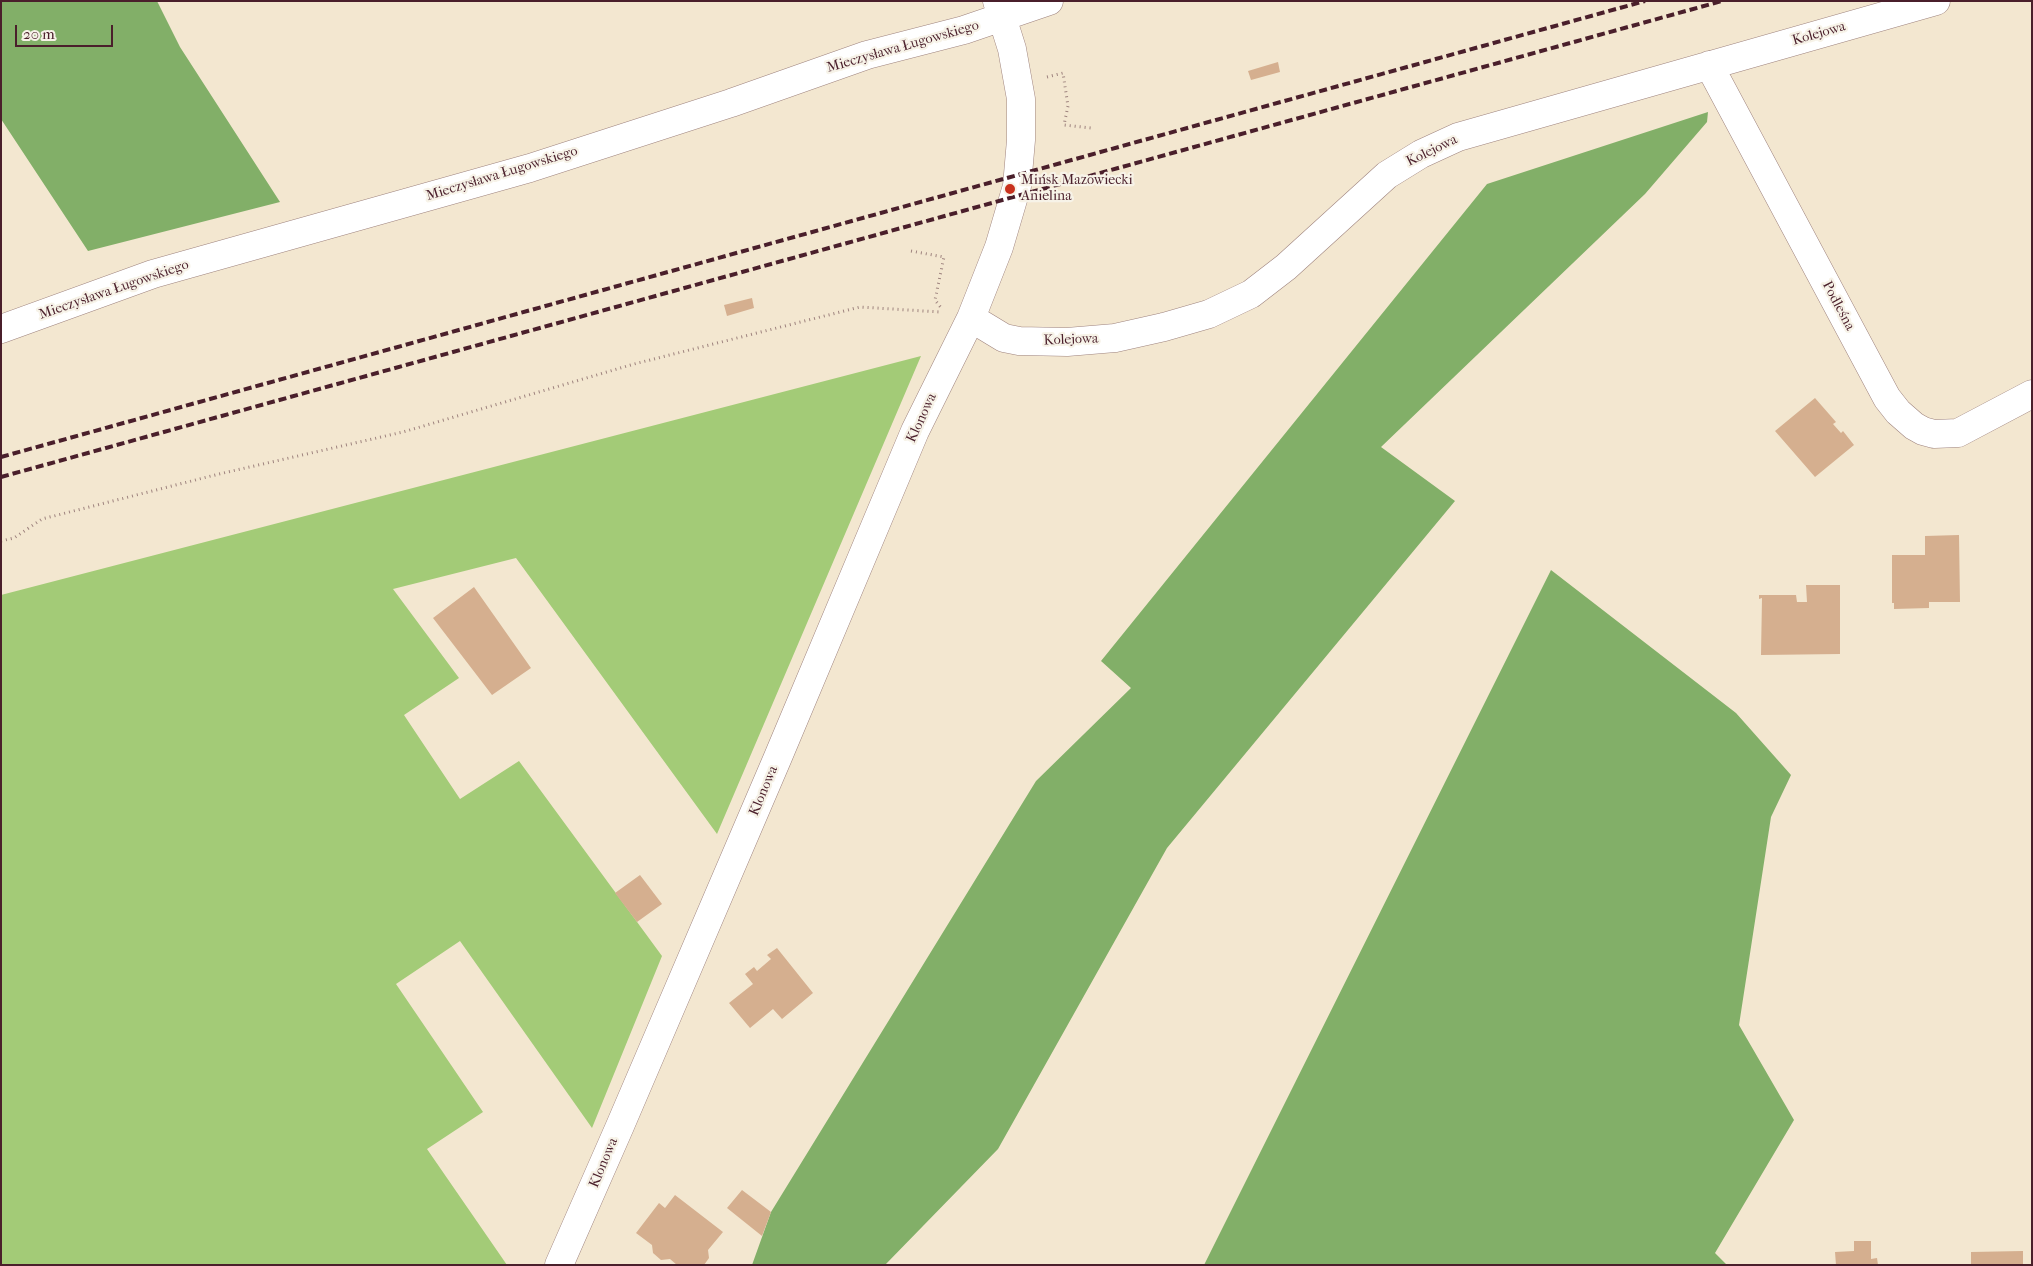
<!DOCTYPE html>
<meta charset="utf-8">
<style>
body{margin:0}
#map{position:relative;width:2033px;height:1266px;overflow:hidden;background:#f3e7d0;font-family:"IM FELL French Canon",serif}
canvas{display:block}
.frame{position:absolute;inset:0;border:2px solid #4a1f2b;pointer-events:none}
.scale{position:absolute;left:15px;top:25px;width:98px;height:22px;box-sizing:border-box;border:2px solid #4a1f2b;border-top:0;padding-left:6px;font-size:15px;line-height:18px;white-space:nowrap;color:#4a1f2b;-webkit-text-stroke:4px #f7f3e8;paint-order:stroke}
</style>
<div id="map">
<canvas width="2033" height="1266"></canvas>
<div class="frame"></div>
<div class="scale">20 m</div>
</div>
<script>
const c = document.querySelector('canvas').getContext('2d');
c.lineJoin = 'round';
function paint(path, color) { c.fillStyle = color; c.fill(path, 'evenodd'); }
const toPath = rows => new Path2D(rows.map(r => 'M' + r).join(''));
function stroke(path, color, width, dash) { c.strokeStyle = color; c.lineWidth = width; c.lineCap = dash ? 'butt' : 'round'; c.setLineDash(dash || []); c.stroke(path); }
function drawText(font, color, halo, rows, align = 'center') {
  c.font = font + ' "IM FELL French Canon",serif'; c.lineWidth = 4.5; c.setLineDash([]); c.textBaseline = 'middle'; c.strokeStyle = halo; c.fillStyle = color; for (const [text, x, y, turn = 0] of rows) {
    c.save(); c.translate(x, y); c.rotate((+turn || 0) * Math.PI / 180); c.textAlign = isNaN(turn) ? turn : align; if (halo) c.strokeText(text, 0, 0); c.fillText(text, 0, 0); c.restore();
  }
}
paint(toPath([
 [921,356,717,834,516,558,393,589,459,678,404,715,460,799,519,761,662,956,592,1128,460,941,396,984,483,1112,427,1149,507,1265,1,1265,1,595]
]), '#a3cb77');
paint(toPath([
 [1,1,157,1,180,47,280,202,88,251,1,119],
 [1708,112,1707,122,1645,194,1381,447,1455,501,1167,848,998,1149,885,1265,752,1265,771,1212,1036,781,1131,688,1101,661,1487,184],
 [1551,570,1736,713,1791,775,1771,817,1739,1025,1794,1120,1715,1253,1727,1265,1204,1265]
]), '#82af68');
paint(toPath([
 [1278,62,1280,72,1251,80,1248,71],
 [752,298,754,308,727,316,724,305],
 [1815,398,1836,422,1833,424,1841,433,1843,431,1854,445,1815,477,1775,431],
 [1959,535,1960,602,1929,602,1929,608,1894,609,1894,603,1892,603,1892,555,1925,555,1925,536],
 [1806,585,1840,585,1840,654,1761,655,1762,598,1759,599,1759,595,1796,595,1797,602,1807,602],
 [474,587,531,668,492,695,433,618],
 [640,875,662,904,637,922,615,893],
 [777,948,813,993,782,1019,773,1009,750,1028,729,1003,753,984,745,974,754,967,757,971,771,959,767,955],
 [742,1190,771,1212,762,1236,727,1208],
 [675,1195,723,1232,708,1250,709,1258,704,1265,677,1265,670,1259,661,1260,653,1253,652,1245,636,1233,659,1203,665,1208],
 [1854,1241,1871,1241,1871,1259,1877,1258,1878,1265,1836,1265,1835,1252,1854,1251],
 [2023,1251,2023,1265,1971,1265,1971,1252]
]), '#d5af8f');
const minor = toPath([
 [1709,65,1887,398,1898,412,1914,426,1923,431,1934,434,1958,433,2032,394],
 [971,318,1004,338,1019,341,1067,342,1115,338,1164,327,1209,314,1251,294,1286,267,1387,175,1421,154,1458,137,1936,1],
 [1,329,153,274,530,168,731,103,867,55,964,30,1049,1],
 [559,1265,620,1126,778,757,915,431,971,318,999,247,1017,186,1021,140,1021,99,1012,49,997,1]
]);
stroke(minor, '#9e837e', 29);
stroke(toPath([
 [1047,77,1063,73,1068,106,1064,125,1091,128],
 [911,251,944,257,935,300,942,309],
 [1,541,14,538,42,519,219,474,403,432,634,364,860,307,940,312]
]), '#9e837e', 3, [1, 4]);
stroke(minor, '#fff', 28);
stroke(toPath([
 [1,457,1645,1],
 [1,477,1722,1]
]), '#4a1f2b', 4, [8, 4]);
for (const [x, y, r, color] of [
 [1010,189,6,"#c8321e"]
]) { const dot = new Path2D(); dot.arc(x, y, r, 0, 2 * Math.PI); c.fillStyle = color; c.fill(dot); stroke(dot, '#f7f3e8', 2); }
drawText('14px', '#4a1f2b', '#f7f3e8', [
 ["Kolejowa",1819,34,-16],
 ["Mieczysława Ługowskiego",903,47,-16],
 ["Kolejowa",1432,151,-26],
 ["Mieczysława Ługowskiego",502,174,-17],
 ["Mieczysława Ługowskiego",114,290,-19],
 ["Podleśna",1838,306,62],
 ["Kolejowa",1071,340,-2],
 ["Klonowa",922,418,-65],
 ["Klonowa",764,791,-67],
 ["Klonowa",604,1163,-67]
]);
drawText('14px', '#4a1f2b', '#f7f3e8', [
 ["Mińsk Mazowiecki",1021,181],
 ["Anielina",1021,197]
], 'left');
</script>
